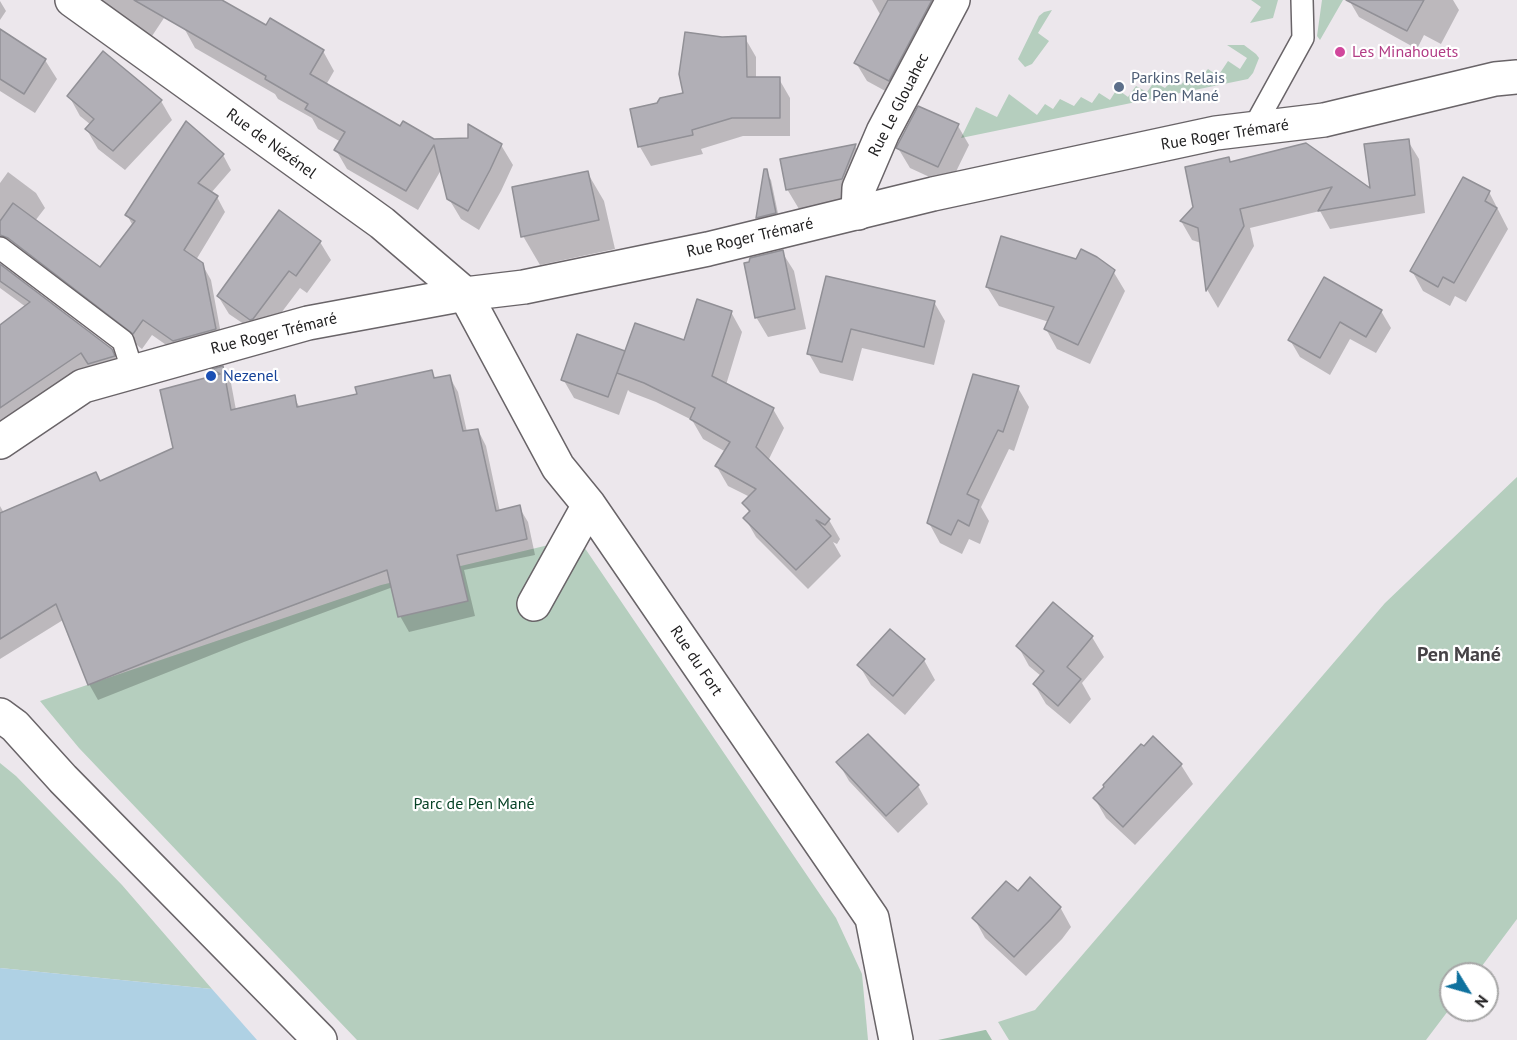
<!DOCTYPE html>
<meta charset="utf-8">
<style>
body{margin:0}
#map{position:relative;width:1517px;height:1040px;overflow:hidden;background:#ece7ec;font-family:"PT Sans",sans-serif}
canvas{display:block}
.north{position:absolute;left:1439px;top:962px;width:60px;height:60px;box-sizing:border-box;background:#fff;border:2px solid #a6a6a6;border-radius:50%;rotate:127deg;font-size:16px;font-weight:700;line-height:24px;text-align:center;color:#212021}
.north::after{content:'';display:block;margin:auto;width:21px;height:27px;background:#0e719e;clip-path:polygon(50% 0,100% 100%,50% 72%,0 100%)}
</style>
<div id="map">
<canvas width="1517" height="1040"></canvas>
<div class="north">N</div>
</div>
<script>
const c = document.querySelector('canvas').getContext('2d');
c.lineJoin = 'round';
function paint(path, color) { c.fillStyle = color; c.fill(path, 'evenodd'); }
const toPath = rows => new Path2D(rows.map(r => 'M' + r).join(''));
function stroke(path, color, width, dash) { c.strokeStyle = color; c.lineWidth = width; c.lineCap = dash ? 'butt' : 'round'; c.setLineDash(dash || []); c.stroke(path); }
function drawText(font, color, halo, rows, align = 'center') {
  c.font = font + ' "PT Sans",sans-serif'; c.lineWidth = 4.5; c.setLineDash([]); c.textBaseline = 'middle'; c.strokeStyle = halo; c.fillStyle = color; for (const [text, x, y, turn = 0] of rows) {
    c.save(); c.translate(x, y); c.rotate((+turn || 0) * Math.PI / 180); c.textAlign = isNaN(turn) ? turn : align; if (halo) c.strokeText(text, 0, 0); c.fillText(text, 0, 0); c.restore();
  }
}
paint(toPath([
 [1251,0,1278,0,1273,18,1250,23,1261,7],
 [1322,0,1343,0,1320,40,1317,36],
 [1052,10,1038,33,1049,41,1032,64,1025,67,1018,59,1039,16,1044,12],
 [1227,45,1244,45,1256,54,1259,58,1253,73,1248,79,961,138,976,107,997,117,1009,94,1037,115,1045,104,1053,109,1060,99,1074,106,1081,97,1092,103,1099,93,1110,100,1117,89,1128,97,1136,86,1147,92,1154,82,1165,88,1173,79,1181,85,1189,74,1200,79,1208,69,1218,76,1228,61,1240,69,1247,58],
 [1517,477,1517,919,1476,974,1451,974,1451,1007,1426,1040,1009,1040,998,1022,1035,1010,1385,603],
 [578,538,836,918,862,974,868,1040,357,1040,79,748,40,701,381,585],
 [0,763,16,776,122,885,212,989,0,968]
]), '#b5cebe');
paint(toPath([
 [986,1030,992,1040,938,1040,985,1030]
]), '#a0c0ab');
paint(toPath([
 [0,968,212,989,257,1040,0,1040]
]), '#afd1e4');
paint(toPath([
 [89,0,154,0,164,18,148,42],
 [200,0,219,0,266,27,323,51,334,71,326,85,401,128,434,140,501,145,513,165,501,191,479,230,461,219,449,199,441,170,418,210,347,169,336,150,341,142,318,129,312,118,278,99,275,94,195,48,184,28],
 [872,0,945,0,900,99,867,81,856,63,881,16],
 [1349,0,1453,0,1459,10,1441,44,1424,35,1417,49,1359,17],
 [0,1,6,11,0,20],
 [0,31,45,60,57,79,35,113,0,91],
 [745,38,756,57,756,78,779,79,790,98,790,136,743,136,701,149,703,154,651,166,640,147,631,110,658,104,685,94,722,39],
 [69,96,161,101,172,120,125,170,98,149,87,130,91,125,80,116],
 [958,126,969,145,949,186,910,168,898,148],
 [1408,141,1419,159,1425,213,1330,229,1320,211,1250,228,1254,246,1218,308,1208,291,1201,243,1192,240,1181,221,1231,163,1372,191],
 [855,146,866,165,853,199,799,209,787,189],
 [223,155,231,170,211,193,217,197,225,212,196,260,202,264,211,280,223,345,182,356,152,335,142,349,18,253,0,255,0,183,8,172,36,193,45,208,35,221,100,269,133,226,127,215],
 [765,171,771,180,780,223,763,227,758,218],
 [587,172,604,201,615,249,540,265,523,236],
 [1489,192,1508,229,1466,302,1455,296,1450,306,1423,291,1412,271],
 [320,242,331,260,307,293,300,288,263,337,229,314,218,296],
 [782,252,794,271,806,329,768,337,756,317],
 [0,266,111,350,120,366,0,429,0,326,26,307,0,288],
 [1113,271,1125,291,1090,364,1057,349,1046,329,1049,322,999,306,987,287],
 [827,277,934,302,945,321,934,365,862,348,853,381,820,373,809,354],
 [1325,279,1381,311,1391,328,1376,353,1350,339,1330,375,1300,357,1290,340],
 [731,312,742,332,726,385,773,409,784,428,768,461,829,520,840,539,837,544,833,542,841,556,808,589,756,537,745,518,750,514,744,503,750,497,728,486,717,467,726,452,703,439,692,420,656,402,630,392,628,390,619,415,574,398,563,379,624,352,685,342],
 [222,368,231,383,236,410,294,397,300,408,359,395,431,372,436,379,449,376,458,392,467,432,478,430,486,446,500,512,519,507,528,522,535,555,464,570,475,616,409,632,400,616,393,587,244,642,98,700,89,684,63,620,0,659,0,506,4,513,100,483,175,449,218,376,215,370],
 [1018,388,1029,407,1014,451,1009,449,981,507,989,521,980,544,969,539,962,554,940,543,929,523],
 [1054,605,1092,637,1104,657,1082,683,1091,699,1070,724,1046,704,1034,684,1041,676,1029,666,1018,646],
 [924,660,935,680,905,715,871,685,859,665],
 [838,762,918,786,928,804,898,833,849,781],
 [1181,765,1193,784,1135,845,1106,818,1095,799],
 [1018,893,1060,907,1071,927,1062,939,1026,976,985,938,974,918]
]), '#0003');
const building = toPath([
 [134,0,222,0,266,25,270,18,324,50,310,74,400,126,403,121,434,139,468,138,468,124,502,144,490,170,468,211,447,199,434,145,406,191,334,150,345,132,305,109,308,104,265,79,266,76,134,0],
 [888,0,932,0,889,81,854,63,888,0],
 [1346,0,1424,0,1407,31,1346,0],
 [0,29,46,59,24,94,0,79,0,29],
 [685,32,722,37,746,36,747,77,780,77,780,118,732,118,692,130,693,135,638,147,630,109,657,103,660,98,683,93,679,74,685,32],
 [103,51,162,100,113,151,85,129,94,119,67,96,103,51],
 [918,106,959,124,938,167,896,148,918,106],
 [186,121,224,154,198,183,218,196,184,250,203,263,216,329,173,341,143,320,133,334,8,238,0,235,0,221,13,203,100,267,135,221,125,215,186,121],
 [1409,139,1415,195,1318,211,1332,187,1240,209,1244,226,1206,291,1198,228,1180,221,1193,207,1185,167,1229,157,1230,162,1306,143,1370,188,1364,144,1409,139],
 [856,144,842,179,786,190,780,159,856,144],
 [764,169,767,169,776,213,756,218,764,169],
 [588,171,599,220,521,237,512,187,588,171],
 [1463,177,1490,191,1485,201,1497,208,1454,283,1443,277,1438,287,1410,271,1463,177],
 [279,210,321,241,296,276,289,271,253,319,250,320,217,296,279,210],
 [1001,236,1076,259,1081,249,1097,257,1115,270,1078,345,1044,329,1054,307,986,287,1001,236],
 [783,250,795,309,755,318,744,263,749,262,750,258,783,250],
 [0,264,112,349,115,356,88,364,81,353,0,408,0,325,30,302,0,281,0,264],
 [826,276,935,301,924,347,851,329,842,362,807,354,826,276],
 [1324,277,1382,310,1366,337,1340,322,1320,358,1288,340,1324,277],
 [697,299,732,311,712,376,774,408,756,447,830,519,825,525,816,520,831,536,796,570,743,518,750,511,742,503,756,489,715,466,730,442,690,419,695,408,644,383,617,373,635,323,684,340,697,299],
 [577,334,625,351,608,397,561,380,577,334],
 [223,366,231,410,295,395,297,407,357,394,355,387,432,370,434,378,450,375,463,431,478,429,496,511,520,505,527,539,457,555,468,601,398,617,387,570,235,627,88,685,56,604,0,639,0,513,96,472,100,481,173,448,160,390,220,374,212,369,223,366],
 [973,374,1019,386,1003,432,998,430,967,494,979,500,969,526,958,520,951,535,927,523,973,374],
 [1053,602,1093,636,1067,667,1081,679,1058,706,1033,684,1044,671,1016,646,1053,602],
 [890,629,925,659,893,696,857,665,890,629],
 [868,734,919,785,886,816,836,762,868,734],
 [1153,736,1182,764,1123,827,1093,798,1104,787,1103,785,1141,744,1144,746,1153,736],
 [1030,877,1061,907,1051,919,1014,957,972,918,1006,881,1018,891,1030,877]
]);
paint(building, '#b1afb6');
stroke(building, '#919096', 1.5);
const lane = toPath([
 [1254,127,1303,38,1302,0],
 [0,248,123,341,133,372]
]);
const street = toPath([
 [72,0,382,223,465,294,558,467,589,505,872,918,896,1040],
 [858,213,859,188,883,132,953,0],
 [534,604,589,505],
 [0,715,15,726,63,779,320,1040]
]);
const secondary = toPath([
 [0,442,83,386,308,323,465,294,524,287,708,249,933,194,1216,133,1324,120,1495,79,1517,77]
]);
stroke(lane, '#696468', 24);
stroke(street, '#696468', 36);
stroke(secondary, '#696468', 36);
stroke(lane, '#fff', 21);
stroke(street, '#fff', 33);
stroke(secondary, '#fff', 33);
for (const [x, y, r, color] of [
 [1340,52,6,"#d1479c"],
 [1119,87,6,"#5c6f8a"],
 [211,376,6,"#1a4fb4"]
]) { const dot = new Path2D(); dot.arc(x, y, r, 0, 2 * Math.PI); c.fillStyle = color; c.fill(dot); stroke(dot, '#fff', 2); }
drawText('16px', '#b23c85', '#fff', [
 ["Les Minahouets",1352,52]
], 'left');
drawText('16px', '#4e5e75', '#fff', [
 ["Parkins Relais",1131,78],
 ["de Pen Mané",1131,96]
], 'left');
drawText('16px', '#212021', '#fff', [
 ["Rue Le Glouahec",899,105,-63],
 ["Rue Roger Trémaré",1225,135,-9],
 ["Rue de Nézénel",271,144,36],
 ["Rue Roger Trémaré",750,238,-13],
 ["Rue Roger Trémaré",274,334,-14],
 ["Rue du Fort",696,661,56]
]);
drawText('16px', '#164399', '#fff', [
 ["Nezenel",223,376]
], 'left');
drawText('16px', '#074226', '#fff', [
 ["Parc de Pen Mané",474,804]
]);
drawText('bold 20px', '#464246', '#fff', [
 ["Pen Mané",1459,655]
]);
</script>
